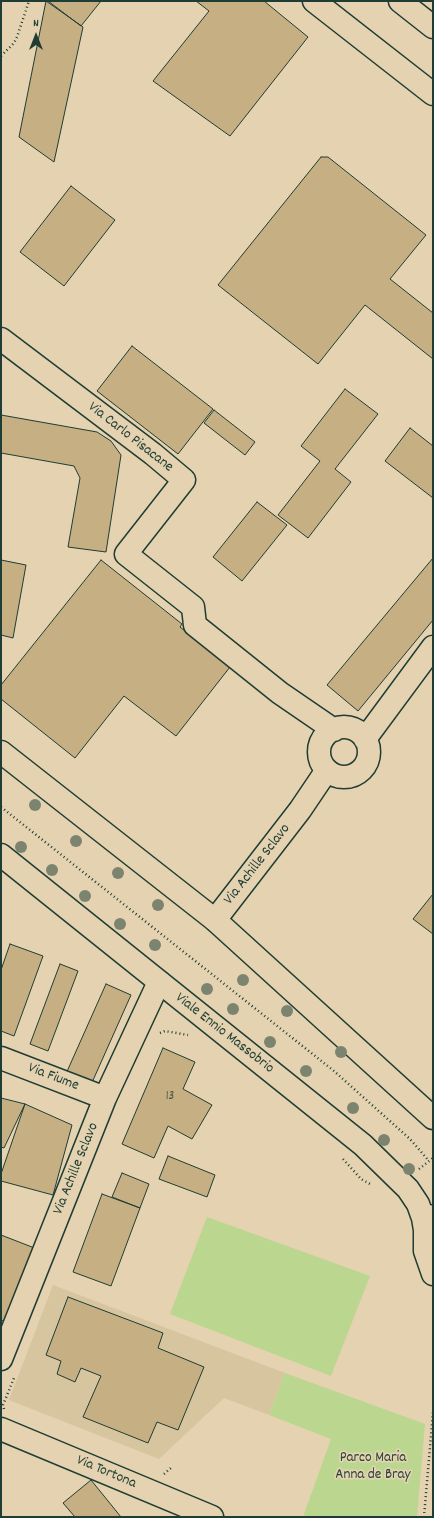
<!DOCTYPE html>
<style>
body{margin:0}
#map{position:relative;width:434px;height:1518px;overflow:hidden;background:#e4d2b0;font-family:Dekko,sans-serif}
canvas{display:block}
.frame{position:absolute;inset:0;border:2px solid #1f3d34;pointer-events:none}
.north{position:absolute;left:16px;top:16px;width:40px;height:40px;-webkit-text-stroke:3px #e4d2b0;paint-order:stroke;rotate:0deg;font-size:11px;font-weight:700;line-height:16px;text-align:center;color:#1f3d34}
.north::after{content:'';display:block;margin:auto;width:14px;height:18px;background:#1f3d34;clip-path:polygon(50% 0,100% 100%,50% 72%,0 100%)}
</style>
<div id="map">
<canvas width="434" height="1518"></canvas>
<div class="frame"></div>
<div class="north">N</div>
</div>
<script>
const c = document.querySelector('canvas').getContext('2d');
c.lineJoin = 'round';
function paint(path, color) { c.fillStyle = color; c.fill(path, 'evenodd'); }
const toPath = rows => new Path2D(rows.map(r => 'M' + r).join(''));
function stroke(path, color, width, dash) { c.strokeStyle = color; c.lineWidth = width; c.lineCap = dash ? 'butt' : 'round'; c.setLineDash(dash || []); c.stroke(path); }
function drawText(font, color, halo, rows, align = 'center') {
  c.font = font + ' Dekko,sans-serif'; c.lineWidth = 3.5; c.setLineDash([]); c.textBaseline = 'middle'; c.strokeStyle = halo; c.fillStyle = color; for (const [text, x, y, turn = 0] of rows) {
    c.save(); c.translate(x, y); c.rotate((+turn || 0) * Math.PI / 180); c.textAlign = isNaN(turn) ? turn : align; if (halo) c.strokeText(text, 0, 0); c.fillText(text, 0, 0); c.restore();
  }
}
paint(toPath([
 [53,1285,285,1373,269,1415,224,1398,159,1459,9,1400]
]), '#d7c5a0');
paint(toPath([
 [207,1217,370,1276,331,1376,170,1314],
 [285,1373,425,1424,417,1517,303,1517,331,1439,269,1415]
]), '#bbd78f');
const building = toPath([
 [46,1,83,27,54,162,19,137,46,1],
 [48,1,101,1,81,26,48,1],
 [196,1,264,1,308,37,230,136,153,81,209,11,196,1],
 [321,157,328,157,426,235,390,279,433,313,433,359,365,305,318,364,218,285,321,157],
 [71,186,115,220,64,286,20,252,71,186],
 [132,346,213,409,178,454,97,391,132,346],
 [345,389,378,414,335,469,351,482,308,538,278,515,320,461,301,446,345,389],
 [214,410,255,442,245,455,204,423,214,410],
 [1,415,97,432,111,441,121,455,106,552,68,547,80,478,74,466,1,453,1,415],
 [410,428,433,446,433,498,385,461,410,428],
 [257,502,287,525,242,581,213,557,257,502],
 [433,558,433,620,358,711,327,685,433,558],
 [1,560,26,565,13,638,1,635,1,560],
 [101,560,182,624,180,627,230,667,176,736,124,696,75,758,1,699,1,685,101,560],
 [433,894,433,934,413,919,433,894],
 [10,944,43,956,14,1036,1,1031,1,970,10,944],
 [60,964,78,971,48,1051,30,1044,60,964],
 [106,984,131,995,90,1087,65,1076,106,984],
 [163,1048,195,1062,183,1089,212,1105,192,1139,168,1126,154,1158,122,1144,163,1048],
 [1,1098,25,1104,4,1148,1,1147,1,1098],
 [25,1104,72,1125,53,1195,1,1181,1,1174,25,1104],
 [168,1156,215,1175,207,1197,159,1179,168,1156],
 [122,1173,149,1184,140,1208,112,1197,122,1173],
 [102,1194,140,1208,111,1286,73,1272,102,1194],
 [1,1235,37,1249,6,1322,1,1320,1,1235],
 [68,1297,163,1333,158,1348,204,1367,178,1430,157,1422,148,1443,83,1417,101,1376,81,1368,75,1382,57,1374,61,1361,46,1355,68,1297],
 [91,1480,121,1517,75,1517,63,1503,91,1480]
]);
paint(building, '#c6af83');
stroke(building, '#1f3d34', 1);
const street = toPath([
 [314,1,433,94],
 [400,1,433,27],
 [1,339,153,454,184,480,126,554,193,607,195,625,280,693,334,730],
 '319 752a25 25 0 1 1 50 0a25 25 0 1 1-50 0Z',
 [365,739,433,647],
 [215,920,300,810,327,770],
 [1,1058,105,1098],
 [1,1359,105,1098,159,982],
 [1,1429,212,1517]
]);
const secondary = toPath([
 [1,752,215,920,433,1118],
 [1,855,363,1145,408,1189,418,1204,423,1218,425,1230],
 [429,1216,425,1230,425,1251,433,1274]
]);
stroke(street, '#1f3d34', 25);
stroke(secondary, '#1f3d34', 25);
stroke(toPath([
 [1,56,14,43,17,37,29,1],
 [1,807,334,1071,410,1139,429,1161],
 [160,1033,165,1031,188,1035],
 [343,1159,361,1179,370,1184],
 [419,1169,433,1158],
 [4,1409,3,1405,14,1378],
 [164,1474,172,1467],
 [424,1517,433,1412]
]), '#1f3d34', 2.5, [1, 3]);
stroke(street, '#e4d2b0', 22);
stroke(secondary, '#e4d2b0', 22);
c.fillStyle = '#7c846f';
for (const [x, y] of [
 [35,805],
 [76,841],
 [21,847],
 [52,870],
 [118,873],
 [85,896],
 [158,905],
 [120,924],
 [155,945],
 [243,980],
 [207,989],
 [233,1009],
 [287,1011],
 [270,1042],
 [341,1052],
 [306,1071],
 [353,1108],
 [384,1140],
 [409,1169]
]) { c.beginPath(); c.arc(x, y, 6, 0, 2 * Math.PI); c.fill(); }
drawText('13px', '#495a48', null, [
 ["13",170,1097]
]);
drawText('15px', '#1f3d34', '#e4d2b0', [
 ["Via Carlo Pisacane",130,438,38],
 ["Via Achille Sclavo",258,865,-52],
 ["Viale Ennio Massobrio",224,1034,38],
 ["Via Fiume",53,1078,21],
 ["Via Achille Sclavo",77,1169,-68],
 ["Via Tortona",106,1473,23]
]);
drawText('15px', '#274539', '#e4d2b0', [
 ["Parco Maria",373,1459],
 ["Anna de Bray",373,1476]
]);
</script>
